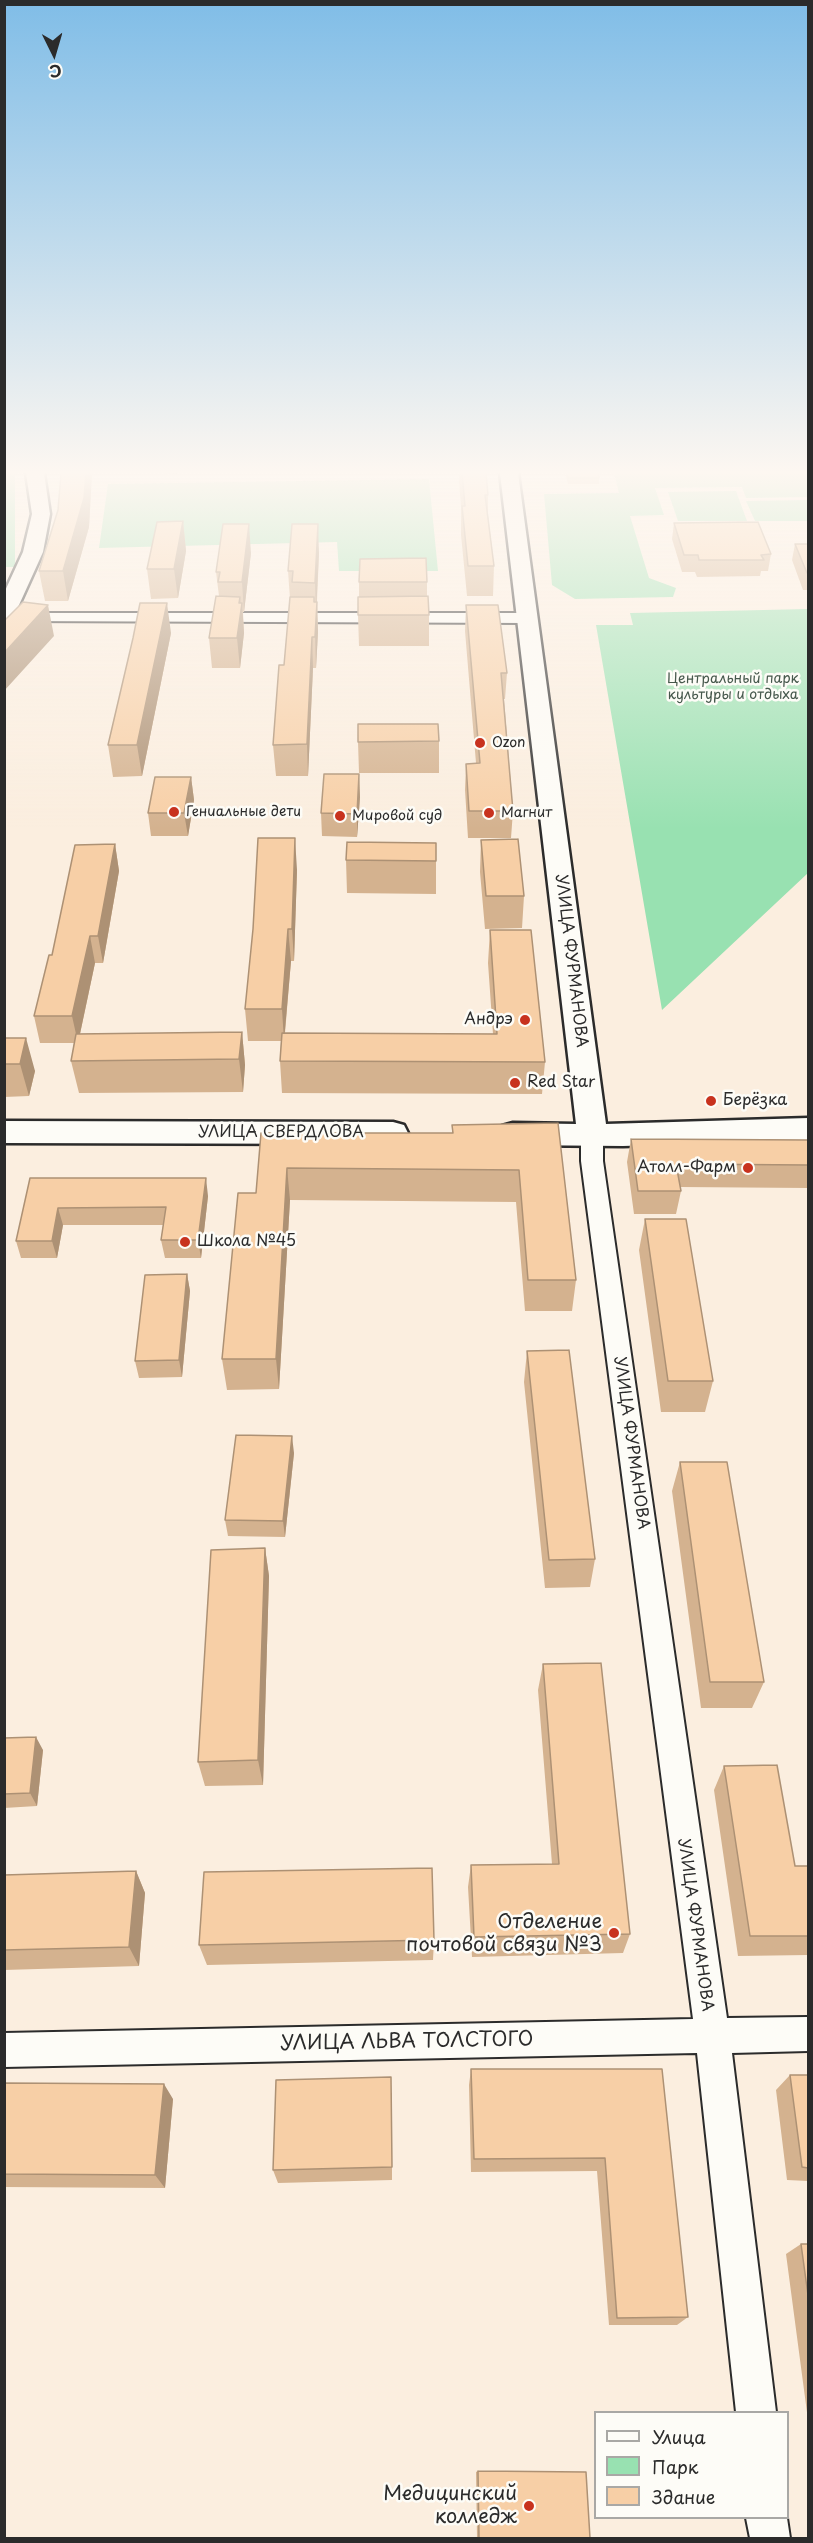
<!DOCTYPE html>
<meta charset="utf-8">
<style>
body{margin:0}
#map{position:relative;width:813px;height:2543px;overflow:hidden;background:#fbeedf;font-family:"Playpen Sans",sans-serif}
canvas{display:block}
.frame{position:absolute;inset:0;border:6px solid #2b2b2b;pointer-events:none}
.legend{position:absolute;left:594px;top:2411px;width:195px;height:108px;box-sizing:border-box;background:#fdfcf7;border:2px solid #a9a8a5;margin:0;padding:8px 10px;list-style:none;font-size:18px;color:#2b2b2b}
.legend li{display:flex;align-items:center;gap:12px;height:30px}
.legend b{width:30px;border:2px solid #a9a8a5}
.north{position:absolute;left:24px;top:24px;width:60px;height:60px;-webkit-text-stroke:4px #fdfcf7;paint-order:stroke;rotate:175deg;font-size:16px;font-weight:700;line-height:24px;text-align:center;color:#2b2b2b}
.north::after{content:'';display:block;margin:auto;width:21px;height:27px;background:#2b2b2b;clip-path:polygon(50% 0,100% 100%,50% 72%,0 100%)}
</style>
<div id="map">
<canvas width="813" height="2543"></canvas>
<div class="frame"></div>
<ul class="legend">
<li><b style="height:8px;background:#fdfcf7"></b>Улица</li>
<li><b style="height:16px;background:#98e1b1"></b>Парк</li>
<li><b style="height:16px;background:#f7cfa6"></b>Здание</li>
</ul>
<div class="north">С</div>
</div>
<script>
const c = document.querySelector('canvas').getContext('2d');
c.lineJoin = 'round';
function paint(path, color) { c.fillStyle = color; c.fill(path, 'evenodd'); }
const toPath = rows => new Path2D(rows.map(r => 'M' + r).join(''));
function stroke(path, color, width, dash) { c.strokeStyle = color; c.lineWidth = width; c.lineCap = dash ? 'butt' : 'round'; c.setLineDash(dash || []); c.stroke(path); }
function drawText(font, color, halo, rows, align = 'center') {
  c.font = font + ' "Playpen Sans",sans-serif'; c.lineWidth = 5; c.setLineDash([]); c.textBaseline = 'middle'; c.strokeStyle = halo; c.fillStyle = color; for (const [text, x, y, turn = 0] of rows) {
    c.save(); c.translate(x, y); c.rotate((+turn || 0) * Math.PI / 180); c.textAlign = isNaN(turn) ? turn : align; if (halo) c.strokeText(text, 0, 0); c.fillText(text, 0, 0); c.restore();
  }
}
paint(toPath([
 [5,473,15,473,15,567,5,567],
 [614,473,808,473,808,497,746,498,742,487,655,488,664,515,630,516,649,578,676,588,673,597,575,599,552,585,544,494,619,493],
 [429,479,438,571,339,571,337,542,99,548,108,484],
 [736,491,747,521,678,521,668,492],
 [808,500,808,521,755,521,746,501],
 [808,609,808,873,662,1010,596,625,633,625,630,613]
]), '#98e1b1');
const street = toPath([
 [19,613,526,613,534,618,526,623,14,621,11,618,14,615,19,613],
 [592,1126,600,1128,603,1134,603,1161,727,2018,808,2017,808,2051,732,2053,776,2412,736,2412,697,2053,4,2067,4,2033,693,2019,581,1161,581,1134,584,1128,592,1126],
 [746,2518,787,2518,790,2538,750,2538,746,2518]
]);
const secondary = toPath([
 [26,473,44,473,50,514,43,552,14,616,11,620,4,622,4,593,23,552,32,514,26,473],
 [500,473,518,473,606,1124,808,1118,808,1140,623,1146,513,1145,502,1142,498,1134,502,1126,513,1123,576,1124,500,473],
 [4,1121,393,1122,404,1125,408,1133,404,1141,393,1144,4,1143,4,1121]
]);
stroke(street, '#2b2b2b', 4);
stroke(secondary, '#2b2b2b', 5);
paint(street, '#fdfcf7');
paint(secondary, '#fdfcf7');
paint(toPath([
 [61,473,92,473,89,527,68,601,45,601,39,571,58,510],
 [363,473,389,473,389,475,363,475],
 [459,473,486,473,488,495,488,514,494,566,493,596,467,596,461,535,461,507,459,482],
 [565,473,598,473,599,478,599,484,568,484],
 [183,521,186,551,178,598,151,599,147,569],
 [674,523,771,554,768,571,761,571,760,576,697,577,695,572,682,572,672,539],
 [795,544,808,544,808,590,803,590,792,560],
 [251,553,244,612,243,612,244,633,240,668,212,668,209,638,219,596,216,572],
 [319,553,317,602,318,632,316,668,313,668,308,776,276,776,273,745,284,665,290,599,288,571],
 [359,582,427,582,427,596,429,615,429,646,359,646,358,615,359,597],
 [466,605,507,673,505,699,504,699,513,811,511,838,468,838,465,790,466,764,476,763,465,631],
 [171,633,142,776,113,777,108,745],
 [439,741,439,773,359,773,358,742],
 [359,774,360,797,357,837,322,836,321,813],
 [191,777,194,800,188,836,151,836,148,813],
 [481,840,524,896,522,928,485,929,480,872],
 [436,843,436,894,347,893,346,860],
 [115,844,119,871,103,963,95,963,80,1034,242,1032,245,1065,243,1092,79,1093,71,1061,74,1043,40,1043,34,1016,52,955],
 [297,870,294,961,291,961,285,1033,493,1034,488,963,490,930,545,1062,542,1094,282,1093,280,1061,281,1041,248,1041,245,1009],
 [4,1038,35,1071,29,1096,4,1097],
 [558,1123,576,1280,572,1311,525,1311,516,1202,290,1200,279,1389,227,1390,222,1359,256,1193,261,1133,452,1133,452,1125],
 [631,1139,808,1140,808,1188,680,1187,681,1191,676,1214,634,1214,627,1162],
 [30,1178,208,1196,201,1258,165,1258,161,1240,163,1225,63,1225,57,1258,21,1258,16,1241],
 [645,1219,713,1381,705,1412,661,1412,639,1250],
 [187,1274,190,1291,182,1377,139,1378,135,1361],
 [527,1351,595,1559,590,1587,545,1588,524,1382],
 [294,1453,285,1537,228,1536,225,1520],
 [680,1462,764,1682,752,1708,701,1708,672,1491],
 [265,1548,269,1576,263,1785,205,1786,198,1762],
 [543,1664,630,1934,623,1953,472,1957,468,1887,471,1865,552,1864,538,1690],
 [4,1738,43,1750,37,1806,4,1808],
 [724,1766,795,1866,808,1866,808,1955,738,1956,714,1790],
 [136,1871,145,1893,139,1966,4,1970,4,1875],
 [434,1940,433,1960,207,1965,199,1945],
 [471,2069,662,2069,688,2317,677,2325,609,2325,597,2171,471,2172,469,2085],
 [790,2075,808,2075,808,2181,787,2180,776,2090],
 [4,2083,173,2099,165,2188,4,2187],
 [392,2093,392,2180,278,2183,273,2170],
 [801,2244,808,2244,808,2420,786,2254],
 [478,2471,590,2538,477,2538,476,2472]
]), '#d4b28f');
paint(toPath([
 [86,473,92,473,89,527,68,601,63,571],
 [164,473,179,473,164,475],
 [183,521,186,551,178,598,174,569],
 [249,524,251,553,244,612,242,582],
 [318,524,319,553,316,613,315,583],
 [240,597,241,608,242,603,244,633,240,668,237,638],
 [314,597,315,626,317,602,318,632,316,668],
 [167,603,171,633,142,776,137,745],
 [48,605,54,636,4,691,4,653],
 [312,637,313,668,308,776,307,744],
 [359,774,360,797,357,837,357,814],
 [191,777,194,800,188,836,184,813],
 [295,838,297,870,294,961,292,929],
 [115,844,119,871,103,963,98,936],
 [288,929,291,961,284,1041,282,1009],
 [90,936,95,963,78,1043,72,1016],
 [242,1032,245,1065,243,1092,239,1059],
 [26,1038,35,1071,29,1096,20,1064],
 [287,1168,290,1200,279,1389,276,1359],
 [206,1178,208,1196,201,1258,198,1240],
 [58,1208,63,1225,57,1258,52,1241],
 [187,1274,190,1291,182,1377,179,1360],
 [292,1436,294,1453,285,1537,283,1521],
 [265,1548,269,1576,263,1785,258,1760],
 [36,1737,43,1750,37,1806,30,1793],
 [136,1871,145,1893,139,1966,129,1947],
 [164,2084,173,2099,165,2188,155,2175]
]), '#ad9174');
const building = toPath([
 [61,473,86,473,84,498,63,571,39,571,58,510,61,473],
 [462,473,486,473,488,495,485,495,494,566,468,566,462,506,465,506,462,473],
 [567,473,598,473,599,478,568,478,567,473],
 [183,521,174,569,147,569,157,522,183,521],
 [758,522,771,554,761,555,764,560,699,560,698,555,684,555,674,523,758,522],
 [223,524,249,524,242,582,218,582,220,572,216,572,223,524],
 [292,524,318,524,315,583,292,582,293,571,288,571,292,524],
 [795,544,808,544,808,573,807,573,795,544],
 [426,558,427,582,359,582,360,559,426,558],
 [216,596,240,597,239,603,242,603,237,638,209,638,216,596],
 [428,596,429,615,358,615,358,597,428,596],
 [290,597,314,597,314,602,317,602,315,637,312,637,307,744,273,745,279,665,284,665,290,597],
 [23,602,48,605,4,653,4,621,23,602],
 [140,603,167,603,137,745,108,745,133,638,140,603],
 [466,605,498,605,507,673,501,673,513,811,469,811,466,764,480,763,466,605],
 [358,724,438,724,439,741,358,742,358,724],
 [324,774,359,774,357,814,321,813,324,774],
 [155,777,191,777,184,813,148,813,155,777],
 [258,838,295,838,292,929,288,929,282,1009,245,1009,253,929,258,838],
 [518,839,524,896,486,896,481,840,518,839],
 [347,842,436,843,436,861,346,860,347,842],
 [115,844,98,936,90,936,72,1016,34,1016,49,955,52,955,75,845,115,844],
 [490,930,531,930,545,1062,280,1061,282,1033,497,1034,490,930],
 [242,1032,239,1059,71,1061,76,1034,242,1032],
 [4,1038,26,1038,20,1064,4,1064,4,1038],
 [558,1123,576,1280,528,1280,519,1170,287,1168,276,1359,222,1359,238,1193,256,1193,261,1133,453,1133,452,1125,558,1123],
 [631,1139,808,1140,808,1165,676,1164,681,1191,638,1191,631,1139],
 [30,1178,206,1178,198,1240,161,1240,166,1207,58,1208,52,1241,16,1241,30,1178],
 [645,1219,686,1219,713,1381,668,1381,645,1219],
 [187,1274,179,1360,135,1361,145,1275,187,1274],
 [569,1350,595,1559,549,1560,527,1351,569,1350],
 [236,1435,292,1436,283,1521,225,1520,236,1435],
 [680,1462,727,1462,764,1682,710,1682,680,1462],
 [265,1548,258,1760,198,1762,211,1550,265,1548],
 [601,1663,630,1934,474,1937,471,1865,559,1864,543,1664,601,1663],
 [36,1737,30,1793,4,1794,4,1738,36,1737],
 [777,1765,795,1866,808,1866,808,1936,750,1936,724,1766,777,1765],
 [432,1868,434,1940,199,1945,204,1872,432,1868],
 [136,1871,129,1947,4,1950,4,1875,136,1871],
 [471,2069,662,2069,688,2317,617,2318,605,2158,474,2159,471,2069],
 [790,2075,808,2075,808,2168,802,2167,790,2075],
 [391,2077,392,2167,273,2170,276,2080,391,2077],
 [4,2083,164,2084,155,2175,4,2174,4,2083],
 [801,2244,808,2244,808,2295,801,2244],
 [478,2471,586,2472,590,2538,479,2538,478,2471]
]);
paint(building, '#f7cfa6');
stroke(building, '#ad9174', 1.5);
const sky = c.createLinearGradient(0, 0, 0, 829);
sky.addColorStop(0, '#80bde7');
sky.addColorStop(0.57, '#fdf7f1');
sky.addColorStop(1, '#fdf7f100');
c.fillStyle = sky;
c.fillRect(0, 0, 813, 829);
for (const [x, y, r, color] of [
 [480,743,6,"#c8321e"],
 [174,812,6,"#c8321e"],
 [489,813,6,"#c8321e"],
 [340,816,6,"#c8321e"],
 [525,1020,6,"#c8321e"],
 [515,1083,6,"#c8321e"],
 [711,1101,6,"#c8321e"],
 [748,1168,6,"#c8321e"],
 [185,1242,6,"#c8321e"],
 [614,1933,6,"#c8321e"],
 [529,2506,6,"#c8321e"]
]) { const dot = new Path2D(); dot.arc(x, y, r, 0, 2 * Math.PI); c.fillStyle = color; c.fill(dot); stroke(dot, '#fdfcf7', 2); }
drawText('14px', '#46584c', '#fdfcf7', [
 ["Центральный парк",733,679],
 ["культуры и отдыха",733,695]
]);
drawText('14px', '#2b2b2b', '#fdfcf7', [
 ["Ozon",492,743],
 ["Гениальные дети",186,812],
 ["Магнит",501,813],
 ["Мировой суд",352,816]
], 'left');
drawText('16px', '#2b2b2b', '#fdfcf7', [
 ["УЛИЦА ФУРМАНОВА",571,961,83],
 ["УЛИЦА СВЕРДЛОВА",281,1133],
 ["УЛИЦА ФУРМАНОВА",631,1443,82],
 ["УЛИЦА ФУРМАНОВА",695,1925,82]
]);
drawText('16px', '#2b2b2b', '#fdfcf7', [
 ["Андрэ",513,1020,"right"],
 ["Red Star",527,1083],
 ["Берёзка",723,1101],
 ["Атолл-Фарм",736,1168,"right"],
 ["Школа №45",197,1242]
], 'left');
drawText('20px', '#2b2b2b', '#fdfcf7', [
 ["Отделение",602,1922],
 ["почтовой связи №3",602,1945],
 ["Медицинский",517,2494],
 ["колледж",517,2517]
], 'right');
drawText('20px', '#2b2b2b', '#fdfcf7', [
 ["УЛИЦА ЛЬВА ТОЛСТОГО",407,2042,-1]
]);
</script>
